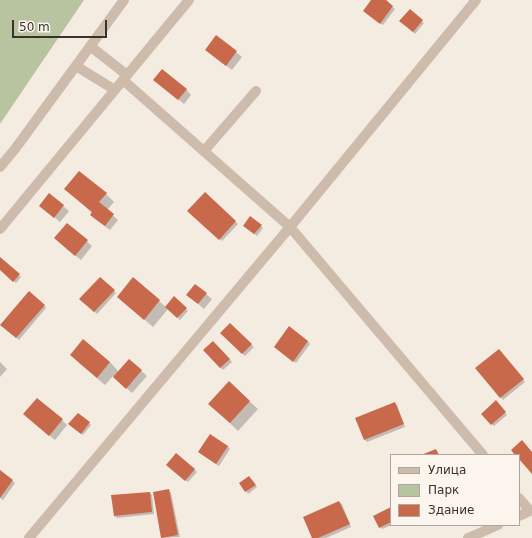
<!DOCTYPE html>
<meta charset="utf-8">
<style>
body{margin:0}
#map{position:relative;width:532px;height:538px;overflow:hidden;background:#f4ebe1;font-family:"DejaVu Sans",sans-serif}
canvas{display:block}
.legend{position:absolute;left:390px;top:454px;width:130px;height:72px;box-sizing:border-box;background:#fbf5ee;border:1px solid #aea6a0;margin:0;padding:5px 7px;list-style:none;font-size:12px;color:#3b302b}
.legend li{display:flex;align-items:center;gap:8px;height:20px}
.legend b{width:20px;border:1px solid #aea6a0}
.scale{position:absolute;left:12px;top:20px;width:95px;height:18px;box-sizing:border-box;border:2px solid #3b302b;border-top:0;padding-left:5px;font-size:12px;line-height:14px;white-space:nowrap;color:#3b302b;-webkit-text-stroke:3px #fbf5ee;paint-order:stroke}
</style>
<div id="map">
<canvas width="532" height="538"></canvas>
<ul class="legend">
<li><b style="height:5px;background:#cdbbac"></b>Улица</li>
<li><b style="height:11px;background:#b8c4a0"></b>Парк</li>
<li><b style="height:11px;background:#c8694b"></b>Здание</li>
</ul>
<div class="scale">50 m</div>
</div>
<script>
const c = document.querySelector('canvas').getContext('2d');
c.lineJoin = 'round';
function paint(path, color) { c.fillStyle = color; c.fill(path, 'evenodd'); }
const toPath = rows => new Path2D(rows.map(r => 'M' + r).join(''));
function stroke(path, color, width, dash) { c.strokeStyle = color; c.lineWidth = width; c.lineCap = dash ? 'butt' : 'round'; c.setLineDash(dash || []); c.stroke(path); }
paint(toPath([
 [0,0,84,0,0,124]
]), '#b8c4a0');
paint(toPath([
 [372,0,384,0,395,9,383,25,366,13],
 [410,10,424,23,415,34,403,23],
 [216,36,242,57,232,70,212,55],
 [154,80,186,89,191,95,184,104],
 [66,189,106,194,114,202,107,210,118,220,110,230,96,220,91,215,92,213],
 [205,193,238,224,222,241,189,211],
 [40,206,63,206,69,211,60,222],
 [67,224,92,246,81,260,61,244],
 [261,226,263,228,257,236,246,228],
 [0,259,21,277,16,283,0,269],
 [100,278,116,293,97,314,81,299],
 [133,279,166,307,174,298,188,311,180,320,168,309,153,327,118,297],
 [206,294,212,299,204,309,188,295],
 [44,305,46,308,19,340,4,327],
 [230,324,254,347,245,356,221,333],
 [308,341,310,344,296,363,275,347],
 [213,342,232,362,223,370,204,350],
 [501,352,525,382,503,400,477,368],
 [129,360,147,376,132,393,113,376,105,385,79,363,110,362,119,372],
 [0,362,7,369,0,377],
 [229,383,258,409,238,431,218,412],
 [496,402,507,415,494,426,482,414],
 [394,403,397,405,405,427,367,442,365,440,356,418],
 [30,419,62,420,67,425,55,440],
 [89,423,91,425,83,435,72,427],
 [228,446,230,449,219,466,201,454],
 [177,454,197,472,188,482,167,464],
 [0,472,15,483,3,500,0,498],
 [249,477,257,487,248,494,246,491],
 [169,490,171,493,180,537,162,538,154,493],
 [150,493,152,495,154,514,117,518,114,516],
 [339,502,342,504,351,527,326,538,313,538],
 [391,508,392,525,382,529,380,527]
]), '#0003');
paint(toPath([
 [371,0,386,0,393,6,380,24,363,11],
 [410,9,423,20,413,32,399,21],
 [216,35,237,51,226,66,205,50],
 [162,69,187,89,178,100,153,80],
 [79,171,107,193,99,202,114,214,105,226,90,215,92,212,64,189],
 [205,192,236,221,219,240,187,211],
 [49,193,64,205,54,218,39,206],
 [250,216,262,225,254,234,243,226],
 [67,223,88,240,75,256,54,238],
 [0,257,20,274,13,282,0,270],
 [100,277,115,290,94,312,79,299],
 [133,277,160,300,144,320,117,297],
 [195,284,207,293,198,304,186,295],
 [29,291,45,305,16,338,0,325],
 [174,296,187,308,177,318,165,307],
 [230,323,252,344,242,354,220,333],
 [289,326,308,341,293,362,274,347],
 [83,339,110,362,97,378,70,355],
 [213,341,230,359,220,368,203,350],
 [499,349,524,379,500,398,475,368],
 [129,359,142,370,126,389,113,377],
 [229,381,250,401,230,423,208,404],
 [37,398,63,419,49,436,23,414],
 [496,400,506,412,491,425,481,414],
 [395,402,404,424,364,440,355,418],
 [78,413,90,422,81,434,68,424],
 [210,434,228,446,216,464,198,452],
 [522,440,532,452,532,474,519,459,519,455,515,455,511,450],
 [436,449,439,455,421,455],
 [176,453,195,469,185,481,166,465],
 [0,470,13,480,0,498],
 [249,476,256,485,245,492,239,483],
 [169,489,178,535,161,538,153,492],
 [150,492,152,512,114,516,111,495],
 [339,501,350,524,318,538,312,538,303,517],
 [391,507,391,522,379,528,373,516]
]), '#c8694b');
stroke(toPath([
 [90,46,127,75],
 [76,66,115,90],
 [123,80,290,227,476,0],
 [204,151,256,91],
 [0,167,15,149,124,0],
 [0,229,189,0],
 [519,498,530,511],
 [519,516,532,510],
 [29,538,290,227,483,455],
 [468,538,498,525]
]), '#cdbbac', 10);
</script>
